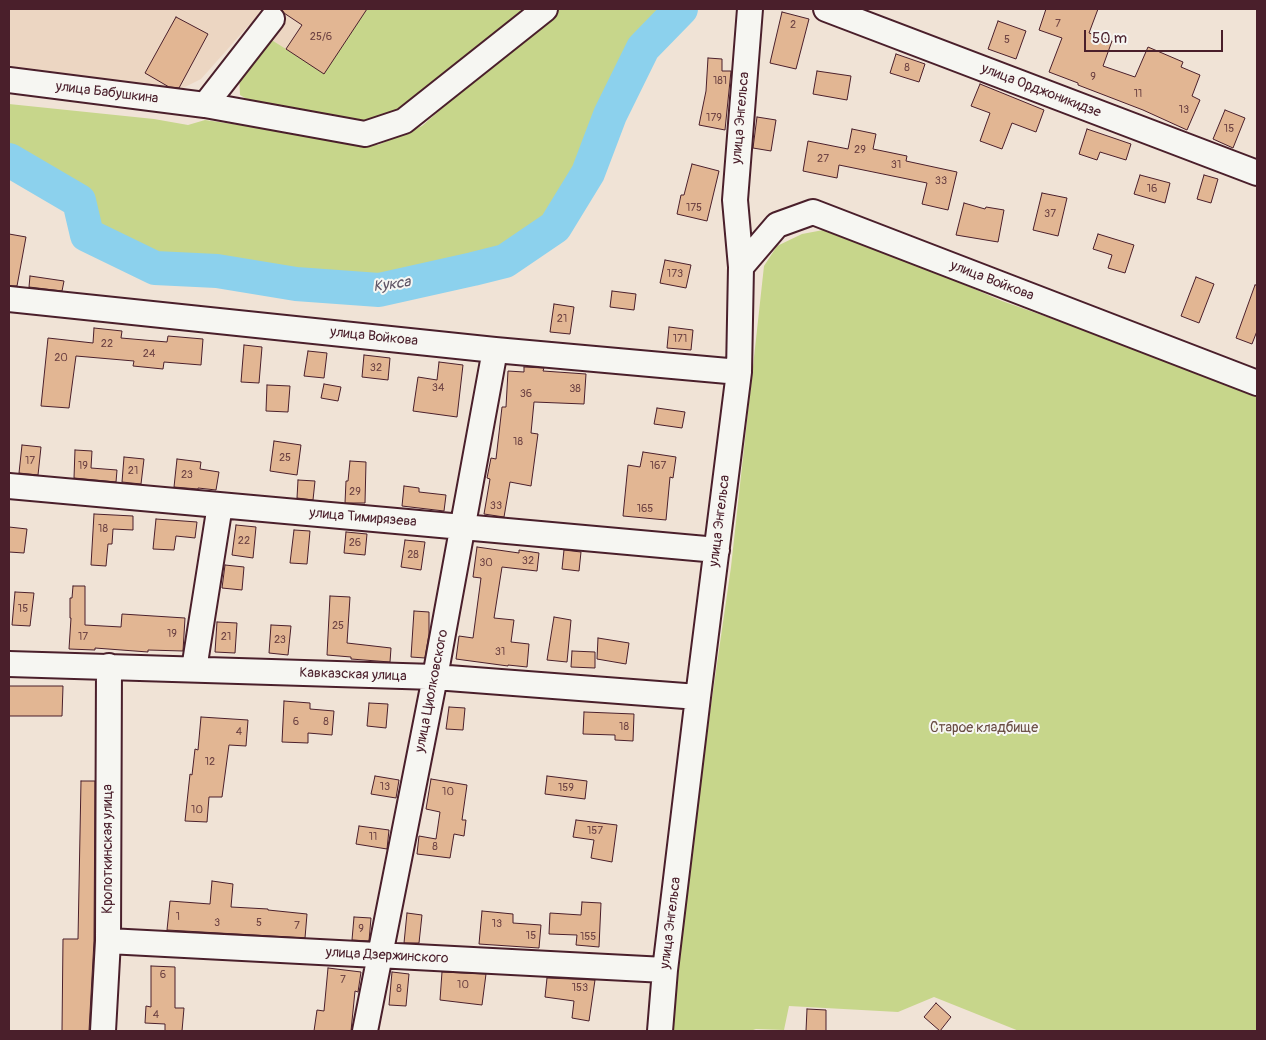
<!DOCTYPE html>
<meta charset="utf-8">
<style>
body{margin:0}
#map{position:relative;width:1266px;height:1040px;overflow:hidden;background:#f0e3d6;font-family:Pangolin,sans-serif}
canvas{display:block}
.frame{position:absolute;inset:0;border:10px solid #4a1f2b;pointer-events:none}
.scale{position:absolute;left:1084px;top:30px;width:139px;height:22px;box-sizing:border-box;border:2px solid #4a1f2b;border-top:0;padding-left:6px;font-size:15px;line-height:18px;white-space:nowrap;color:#4a1f2b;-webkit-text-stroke:4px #f6f6f2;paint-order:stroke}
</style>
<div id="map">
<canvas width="1266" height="1040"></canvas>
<div class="frame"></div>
<div class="scale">50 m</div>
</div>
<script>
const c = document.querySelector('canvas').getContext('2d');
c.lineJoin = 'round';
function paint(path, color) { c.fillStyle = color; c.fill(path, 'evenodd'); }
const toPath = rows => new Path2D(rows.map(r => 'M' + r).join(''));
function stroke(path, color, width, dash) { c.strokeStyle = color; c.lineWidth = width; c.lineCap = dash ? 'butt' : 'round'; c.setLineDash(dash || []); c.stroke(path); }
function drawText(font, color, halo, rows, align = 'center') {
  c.font = font + ' Pangolin,sans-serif'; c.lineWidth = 4; c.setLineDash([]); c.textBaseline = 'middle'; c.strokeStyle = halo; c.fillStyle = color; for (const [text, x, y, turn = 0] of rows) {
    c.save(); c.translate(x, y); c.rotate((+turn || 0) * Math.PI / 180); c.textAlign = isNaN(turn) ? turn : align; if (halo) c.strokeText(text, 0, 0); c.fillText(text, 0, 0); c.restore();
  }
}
paint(toPath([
 [9,9,367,9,324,74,249,25,201,79,177,91,9,67]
]), '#ecd6c2');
paint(toPath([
 [367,9,534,9,399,115,366,124,255,104,240,95,239,73,267,37,324,73],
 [554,9,668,9,647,26,628,57,599,120,581,174,549,219,507,250,468,263,373,281,153,257,96,233,88,201,9,152,9,104,154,119,188,125,205,120,378,145,422,126],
 [834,228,1002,301,1257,391,1257,1031,1019,1031,934,997,898,1012,789,1006,784,1030,756,1029,750,1031,666,1031,665,1023,731,567,764,266,777,246,802,234]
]), '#c7d68b');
stroke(toPath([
 [9,160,79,201,87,235,155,268,217,271,296,284,379,290,473,269,505,261,555,227,588,173,610,115,643,48,681,9]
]), '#8cd1ed', 34);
const building = toPath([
 [281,9,367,9,324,74,286,49,302,25,284,13,281,9],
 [1046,9,1098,9,1089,33,1112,41,1103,66,1135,77,1148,47,1183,62,1181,67,1200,75,1192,96,1200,100,1187,130,1143,110,1078,85,1078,83,1049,72,1062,38,1039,30,1046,9],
 [782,12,809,19,796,69,770,63,782,12],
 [176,17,208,34,179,88,169,87,145,73,176,17],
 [998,21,1026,31,1016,59,988,49,998,21],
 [896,54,925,64,919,82,890,73,896,54],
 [708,58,722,59,722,71,731,71,725,130,699,125,706,91,708,58],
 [817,71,851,76,847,100,813,94,817,71],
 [980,84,1044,110,1036,132,1012,123,1002,149,980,141,990,113,971,106,980,84],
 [1225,110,1245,118,1233,148,1213,139,1225,110],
 [757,117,776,120,771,151,753,148,757,117],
 [852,129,876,134,873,149,907,156,906,161,957,172,948,210,922,204,927,183,839,165,837,178,803,171,808,141,848,149,852,129],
 [1087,129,1131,144,1126,160,1100,152,1097,160,1079,154,1087,129],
 [692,164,719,171,707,221,677,214,681,195,684,195,692,164],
 [1140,175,1170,183,1165,203,1134,194,1140,175],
 [1204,175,1218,179,1211,203,1197,199,1204,175],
 [1042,193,1067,198,1058,236,1033,230,1042,193],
 [964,203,985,209,986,207,1004,210,998,242,956,235,964,203],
 [9,234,26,237,17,286,9,286,9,234],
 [1098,234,1134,245,1125,273,1108,268,1112,255,1093,249,1098,234],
 [665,260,691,265,686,288,660,283,665,260],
 [30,276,64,281,62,291,29,287,30,276],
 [1196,277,1214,284,1199,323,1181,316,1196,277],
 [1255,285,1257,285,1257,331,1252,344,1236,338,1255,285],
 [612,291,636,294,634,310,610,307,612,291],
 [554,304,574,307,570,334,550,332,554,304],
 [669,327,693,330,691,350,667,348,669,327],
 [94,328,122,331,121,338,167,342,168,336,203,339,201,365,164,362,163,369,133,366,134,361,76,356,69,408,41,406,48,338,93,343,94,328],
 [244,345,262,347,259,383,241,382,244,345],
 [308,351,327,353,324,378,304,376,308,351],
 [364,355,390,358,388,380,362,377,364,355],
 [439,362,463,365,457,417,413,411,418,377,437,380,439,362],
 [524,367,544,368,543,371,586,374,584,404,534,402,531,433,538,434,531,486,510,482,504,517,484,514,490,479,487,478,491,458,496,459,502,407,506,407,508,371,524,372,524,367],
 [324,384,341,387,338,401,321,398,324,384],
 [267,385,290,386,288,412,266,411,267,385],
 [657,408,685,412,682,428,654,424,657,408],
 [274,441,301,445,297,475,270,471,274,441],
 [22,445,41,447,38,475,19,473,22,445],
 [75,450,92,451,91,468,117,470,116,482,74,478,75,450],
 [643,452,676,457,673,478,670,477,666,520,623,516,628,465,640,467,643,452],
 [124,457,144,459,141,484,122,482,124,457],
 [177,459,201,462,200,469,219,472,216,490,198,488,198,489,174,487,177,459],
 [350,461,366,462,365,503,345,503,346,481,348,481,350,461],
 [298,480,315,481,313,500,297,498,298,480],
 [404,486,419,488,419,492,446,495,444,511,402,506,404,486],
 [94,514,133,516,133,530,113,529,112,544,108,544,106,566,91,565,94,514],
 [156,519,197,522,195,538,176,536,174,550,153,549,156,519],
 [236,525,256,527,253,558,232,555,236,525],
 [9,527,27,529,24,553,9,552,9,527],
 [294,530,310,531,307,564,290,563,294,530],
 [346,532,367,534,365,555,344,553,346,532],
 [405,540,425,542,421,570,401,567,405,540],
 [477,547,519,553,519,550,539,553,537,571,502,567,494,618,514,620,511,642,529,644,527,667,508,665,508,666,456,659,459,636,473,638,481,578,473,577,477,547],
 [564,550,581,552,579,571,562,569,564,550],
 [225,565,244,567,242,590,222,588,225,565],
 [73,586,85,586,85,625,121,627,122,614,185,618,183,651,148,650,148,652,95,648,95,650,69,649,71,618,70,618,70,598,72,598,73,586],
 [15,592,34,593,30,626,12,625,15,592],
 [330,596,350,597,347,643,391,648,390,662,351,659,351,657,327,655,330,596],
 [414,611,429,612,429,634,425,658,411,657,414,611],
 [554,617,571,620,567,662,547,660,554,617],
 [217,622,237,623,235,653,215,652,217,622],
 [271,625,291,626,288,655,269,653,271,625],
 [598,638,629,643,626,664,597,659,598,638],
 [572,651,595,652,595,668,571,667,572,651],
 [9,686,63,686,62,716,9,716,9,686],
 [284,701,310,703,310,709,334,711,332,735,308,733,308,743,282,742,284,701],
 [369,703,388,704,386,728,367,726,369,703],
 [449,707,465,708,463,730,446,729,449,707],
 [584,712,634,714,633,741,615,740,615,735,583,734,584,712],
 [201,717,248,720,246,746,229,745,222,797,209,797,207,822,185,821,190,774,192,775,195,749,198,750,201,717],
 [375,776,399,780,396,798,371,794,375,776],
 [547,776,587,781,585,799,545,794,547,776],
 [431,779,467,785,462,820,466,820,464,836,454,834,450,858,417,854,419,836,436,839,440,812,426,809,431,779],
 [81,781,95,781,94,941,89,1031,62,1031,63,939,78,939,81,781],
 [576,820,617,825,612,862,591,858,594,840,573,837,576,820],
 [359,826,389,830,387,849,356,844,359,826],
 [212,881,233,884,231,907,268,909,268,910,307,914,305,938,167,930,170,901,210,904,212,881],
 [582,902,601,903,599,947,576,945,577,935,549,934,550,913,581,915,582,902],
 [482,911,513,914,513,923,541,925,539,948,479,944,482,911],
 [407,913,422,915,419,943,404,943,407,913],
 [354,917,371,918,369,941,352,940,354,917],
 [151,966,175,967,175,1008,184,1008,182,1031,165,1031,165,1024,145,1023,146,1006,151,1007,151,966],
 [328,968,361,972,358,992,355,991,351,1031,314,1031,317,1010,324,1011,328,968],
 [392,972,409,974,406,1006,389,1005,392,972],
 [442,972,486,974,482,1005,440,1000,442,972],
 [547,978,595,980,589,1021,572,1018,574,1001,545,997,547,978],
 [936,1003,951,1017,940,1031,924,1017,936,1003],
 [807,1009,826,1010,826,1031,806,1031,807,1009]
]);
paint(building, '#e2b693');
stroke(building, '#4a1f2b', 1);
const minor = toPath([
 [826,9,1257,173],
 [9,80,205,105,365,134,404,121,545,9],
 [205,105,272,19],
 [741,267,777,225,813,212,1257,383],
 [9,299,495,350,739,372],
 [9,486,717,550],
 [9,664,435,677,698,697],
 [194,669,220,505],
 [108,941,665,970],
 [103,1031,108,941,109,666],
 [365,1031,435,677,495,350],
 [660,1031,665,970,698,697,739,372,741,267,735,200,750,9]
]);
stroke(minor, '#4a1f2b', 28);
stroke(minor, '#f6f6f2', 24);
drawText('11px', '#704545', null, [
 ["7",1058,24],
 ["2",793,25],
 ["25/6",321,37],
 ["5",1007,40],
 ["8",907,68],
 ["9",1093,77],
 ["181",720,81],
 ["11",1138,94],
 ["13",1184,110],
 ["179",714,118],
 ["15",1229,129],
 ["29",860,150],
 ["27",823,159],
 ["31",896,165],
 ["33",941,181],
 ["16",1152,189],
 ["175",694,208],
 ["37",1050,214],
 ["173",675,274],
 ["21",562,319],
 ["171",680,339],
 ["22",107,344],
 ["24",149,354],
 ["20",61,358],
 ["32",376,368],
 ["34",438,388],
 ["38",575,389],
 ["36",526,394],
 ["18",518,442],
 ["25",285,458],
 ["17",30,461],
 ["19",83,466],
 ["167",658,466],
 ["21",133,471],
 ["23",187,475],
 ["29",355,492],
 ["33",496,506],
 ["165",645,509],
 ["18",103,529],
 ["22",244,541],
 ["26",355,543],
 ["28",413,555],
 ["32",528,561],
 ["30",486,563],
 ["15",23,609],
 ["25",338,626],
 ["19",172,634],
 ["17",83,637],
 ["21",226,637],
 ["23",280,640],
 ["31",500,652],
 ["6",296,722],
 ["8",326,722],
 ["18",624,727],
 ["4",239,732],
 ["12",210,762],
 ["13",385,787],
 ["159",566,788],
 ["10",448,792],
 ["10",197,810],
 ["157",595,831],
 ["11",373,837],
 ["8",435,847],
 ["1",178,917],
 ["3",217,923],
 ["5",259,923],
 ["13",497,924],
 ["7",297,926],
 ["9",361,929],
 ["15",531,936],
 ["155",588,937],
 ["6",163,975],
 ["7",343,980],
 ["10",463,985],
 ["153",580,988],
 ["8",399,989],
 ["4",156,1015]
]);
drawText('14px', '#4a1f2b', '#f6f6f2', [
 ["улица Орджоникидзе",1041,91,21],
 ["улица Бабушкина",107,93,7],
 ["улица Энгельса",741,118,-85],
 ["улица Войкова",992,281,21],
 ["улица Войкова",374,337,6],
 ["улица Тимирязева",363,518,5],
 ["улица Энгельса",720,521,-83],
 ["Кавказская улица",353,675,2],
 ["улица Циолковского",432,691,-79],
 ["Кропоткинская улица",108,849,-90],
 ["улица Энгельса",671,923,-83],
 ["улица Дзержинского",387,956,3]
]);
drawText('14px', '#694d43', '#f6f6f2', [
 ["Старое кладбище",984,728]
]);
drawText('italic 15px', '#5e5465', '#f6f6f2', [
 ["Кукса",392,285,-8]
]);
</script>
